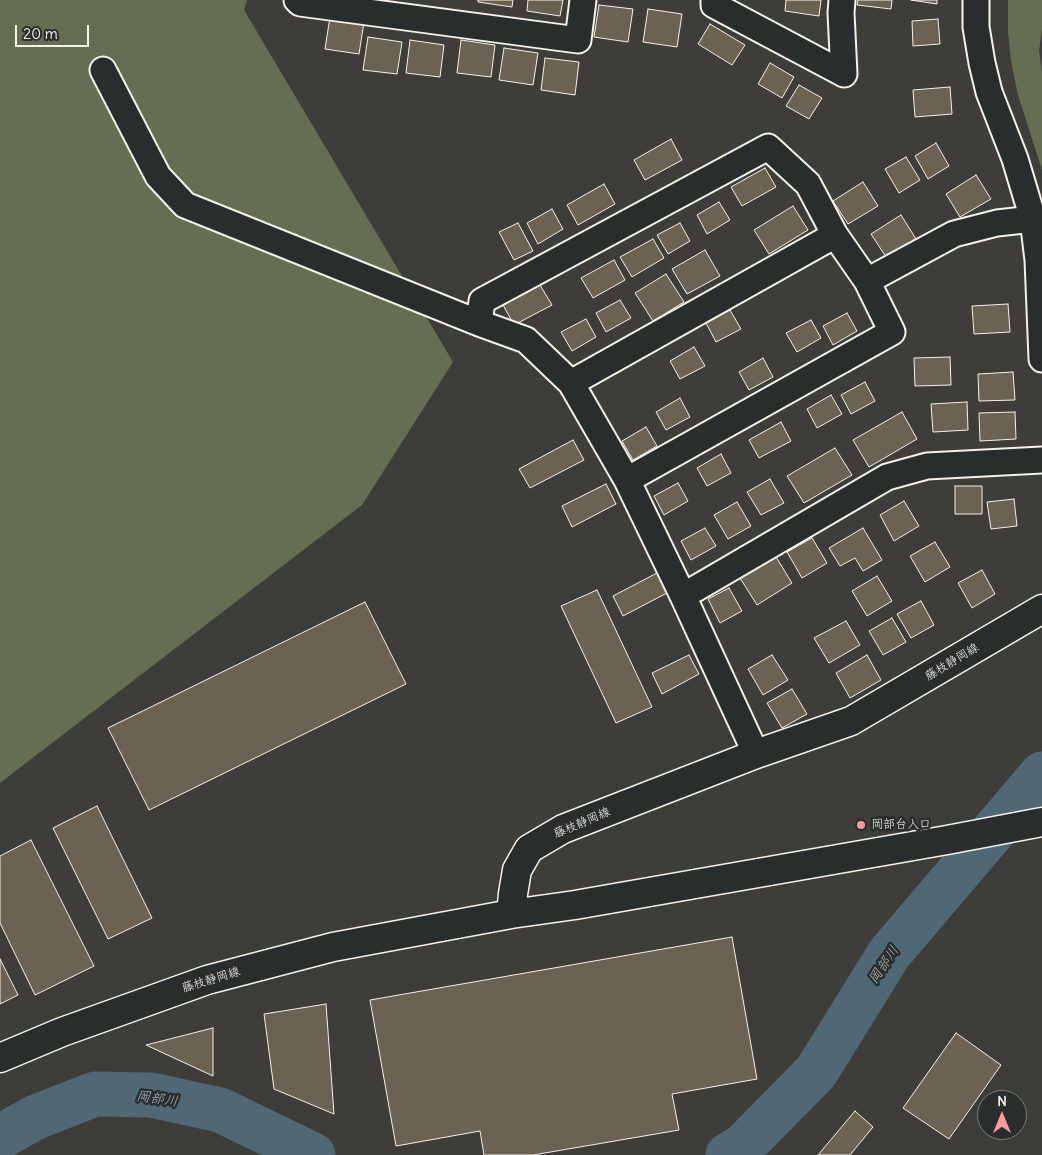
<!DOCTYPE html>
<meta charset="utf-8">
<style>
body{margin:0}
#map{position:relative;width:1042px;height:1155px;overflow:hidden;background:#3e3d39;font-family:Delius,sans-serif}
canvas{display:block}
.north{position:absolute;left:977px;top:1090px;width:50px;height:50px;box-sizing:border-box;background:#2a2d2e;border:1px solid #7b7b78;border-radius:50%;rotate:0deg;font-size:14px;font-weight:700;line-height:20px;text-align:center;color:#f4f1e8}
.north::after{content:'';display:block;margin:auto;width:18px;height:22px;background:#ff9aa2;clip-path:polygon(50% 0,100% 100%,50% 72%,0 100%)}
.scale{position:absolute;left:15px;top:25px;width:74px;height:22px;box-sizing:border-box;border:2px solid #f4f1e8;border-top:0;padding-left:6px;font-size:15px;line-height:18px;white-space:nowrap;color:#f4f1e8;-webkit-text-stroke:4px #2a2d2e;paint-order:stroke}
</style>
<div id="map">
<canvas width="1042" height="1155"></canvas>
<div class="north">N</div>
<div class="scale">20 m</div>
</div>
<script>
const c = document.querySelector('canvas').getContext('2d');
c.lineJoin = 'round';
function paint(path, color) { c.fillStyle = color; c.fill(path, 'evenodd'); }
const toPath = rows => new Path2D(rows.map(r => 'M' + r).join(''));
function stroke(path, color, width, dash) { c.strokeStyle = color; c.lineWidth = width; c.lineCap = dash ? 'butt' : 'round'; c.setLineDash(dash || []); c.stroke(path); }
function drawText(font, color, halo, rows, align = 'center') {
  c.font = font + ' Delius,"Klee One",sans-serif'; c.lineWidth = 5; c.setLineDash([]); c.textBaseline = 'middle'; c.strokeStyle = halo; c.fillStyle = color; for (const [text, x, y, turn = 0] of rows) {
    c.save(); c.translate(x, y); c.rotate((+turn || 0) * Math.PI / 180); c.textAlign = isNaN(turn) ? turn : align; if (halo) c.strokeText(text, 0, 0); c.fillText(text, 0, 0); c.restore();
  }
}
paint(toPath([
 [0,0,247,0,244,10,453,362,362,505,0,783],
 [1008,0,1042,0,1042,29,1039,51,1042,71,1042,170,1018,95,1011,61,1008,32]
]), '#656d53');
stroke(toPath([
 [0,1137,36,1117,95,1094,151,1095,220,1110,313,1155],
 [728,1155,743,1146,816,1072,889,954,1042,774]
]), '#506775', 45);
const building = toPath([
 [478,0,513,0,512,7,478,2,478,0],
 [528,0,563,0,560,16,527,11,528,0],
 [786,0,821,0,819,16,785,11,786,0],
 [858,0,892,0,891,9,857,5,858,0],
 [911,0,937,0,937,4,911,0],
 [599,5,633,9,628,42,594,37,599,5],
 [648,9,682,14,677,47,643,42,648,9],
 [330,17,364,22,359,54,325,49,330,17],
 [938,19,940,44,913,46,912,21,938,19],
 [710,24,745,45,732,65,698,44,710,24],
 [368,37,402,42,397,74,363,70,368,37],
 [410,40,444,45,440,77,406,73,410,40],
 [461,40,495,45,491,77,457,73,461,40],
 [504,48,538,53,533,85,499,80,504,48],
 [545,58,579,62,575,95,541,90,545,58],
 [770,63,794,77,782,98,758,84,770,63],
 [799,85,822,98,809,119,786,106,799,85],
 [950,87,952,114,915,117,913,90,950,87],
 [671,139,682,160,645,180,634,160,671,139],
 [936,143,949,166,928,179,915,156,936,143],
 [906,157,920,180,899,193,885,169,906,157],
 [765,168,776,187,742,206,731,187,765,168],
 [976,175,991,199,960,217,946,194,976,175],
 [863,182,878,206,848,224,833,201,863,182],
 [604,184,615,204,578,225,567,205,604,184],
 [719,202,730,220,707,234,697,215,719,202],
 [793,206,808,230,769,254,754,230,793,206],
 [552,209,563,229,538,244,527,223,552,209],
 [901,215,916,239,886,257,871,234,901,215],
 [518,223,533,251,514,260,499,232,518,223],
 [680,223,690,241,668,254,657,235,680,223],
 [653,239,664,258,632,277,620,257,653,239],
 [705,250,720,276,687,294,672,269,705,250],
 [614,260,625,280,593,298,581,278,614,260],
 [666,274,684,302,653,321,635,293,666,274],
 [540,285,552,305,514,325,503,305,540,285],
 [620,300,631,318,606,332,596,313,620,300],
 [1008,304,1010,332,974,334,972,306,1008,304],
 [730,310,741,329,716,342,706,323,730,310],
 [847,313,857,331,833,345,823,326,847,313],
 [586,319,596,337,572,351,561,332,586,319],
 [811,320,821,338,797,352,786,333,811,320],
 [694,347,705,366,680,379,670,361,694,347],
 [950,357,951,385,915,386,914,358,950,357],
 [763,358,773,377,749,390,739,372,763,358],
 [1013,372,1015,400,979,401,978,374,1013,372],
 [865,382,875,401,851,414,841,395,865,382],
 [831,395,842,414,817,428,807,409,831,395],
 [680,398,690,417,666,430,656,412,680,398],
 [967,402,968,430,933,432,931,404,967,402],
 [902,412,917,439,869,467,853,440,902,412],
 [1015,412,1016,439,980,441,979,413,1015,412],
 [781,422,791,441,759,458,749,440,781,422],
 [646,427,657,446,633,460,622,441,646,427],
 [573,440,584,460,530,488,519,469,573,440],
 [835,448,852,475,804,503,787,476,835,448],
 [721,454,731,473,707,486,697,468,721,454],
 [770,479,784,503,761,515,747,492,770,479],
 [678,483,688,501,664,515,654,496,678,483],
 [606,484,616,504,572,527,562,506,606,484],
 [955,486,982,486,982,514,955,514,955,486],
 [1014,499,1017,526,991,529,987,502,1014,499],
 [904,501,919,526,894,541,880,515,904,501],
 [737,502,751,526,728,539,714,515,737,502],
 [705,528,716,546,691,560,681,541,705,528],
 [863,528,882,560,863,571,855,558,840,566,829,548,863,528],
 [812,538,827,563,802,578,787,552,812,538],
 [935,542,950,567,925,582,910,556,935,542],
 [776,557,792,583,757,605,740,578,776,557],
 [982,570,995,594,972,608,958,583,982,570],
 [657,573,667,593,623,616,613,596,657,573],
 [877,576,892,601,867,616,852,591,877,576],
 [729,588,742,611,720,623,708,599,729,588],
 [597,590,652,707,616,723,561,606,597,590],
 [921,601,934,625,911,638,897,614,921,601],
 [365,602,406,684,149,810,108,728,365,602],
 [892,618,906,642,883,655,869,631,892,618],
 [846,621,860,645,829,663,814,638,846,621],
 [689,655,699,674,662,694,652,673,689,655],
 [772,655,788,680,763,695,748,669,772,655],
 [867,655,881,680,850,698,836,673,867,655],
 [792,689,807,714,782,728,767,703,792,689],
 [97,806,152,918,108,939,53,828,97,806],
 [31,840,94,966,35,995,0,923,0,856,31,840],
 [732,937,757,1079,672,1094,679,1130,533,1155,484,1155,480,1131,396,1146,370,1000,732,937],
 [0,959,18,995,0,1004,0,959],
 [326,1004,334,1114,274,1089,264,1014,326,1004],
 [213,1028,213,1076,146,1045,213,1028],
 [956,1033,1001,1065,949,1139,903,1108,956,1033],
 [855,1111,873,1127,850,1155,818,1155,855,1111]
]);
paint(building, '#6c6253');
stroke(building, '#f4f1e8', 1);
const street = toPath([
 [297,0,300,3,578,40,583,0],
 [714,0,714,5,844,74],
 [842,0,841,13,844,74],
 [976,0,976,27,982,63,989,92,1015,159,1033,219,1038,260,1042,359],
 [103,70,158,176,185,205,479,323,526,340,571,383,627,480,683,596,756,754],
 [867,281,954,234,997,223,1033,219],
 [479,323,482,301,768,147,808,184,835,235,867,281,892,332,627,480],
 [571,383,835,235],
 [683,596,887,477,927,466,1042,460]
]);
const secondary = toPath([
 [511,914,513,894,517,870,529,849,563,829,756,754,851,721,1042,609],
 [0,1058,62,1032,207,980,333,947,511,914,575,905,947,840,1042,822]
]);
stroke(street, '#f4f1e8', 29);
stroke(secondary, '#f4f1e8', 31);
stroke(street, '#2a2d2e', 25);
stroke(secondary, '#2a2d2e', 28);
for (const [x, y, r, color] of [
 [861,825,5,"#ff9aa2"]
]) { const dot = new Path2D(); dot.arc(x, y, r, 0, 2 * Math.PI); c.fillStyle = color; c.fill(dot); stroke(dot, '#2a2d2e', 2); }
drawText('12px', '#f4f1e8', '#2a2d2e', [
 ["藤枝静岡線",952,662,-31],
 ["藤枝静岡線",582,823,-23],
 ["藤枝静岡線",211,980,-17]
]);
drawText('12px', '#f4f1e8', '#2a2d2e', [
 ["岡部台入口",871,825]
], 'left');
drawText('italic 14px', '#b2baba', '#2a2d2e', [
 ["岡部川",884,965,-56],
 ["岡部川",157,1099,8]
]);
</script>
